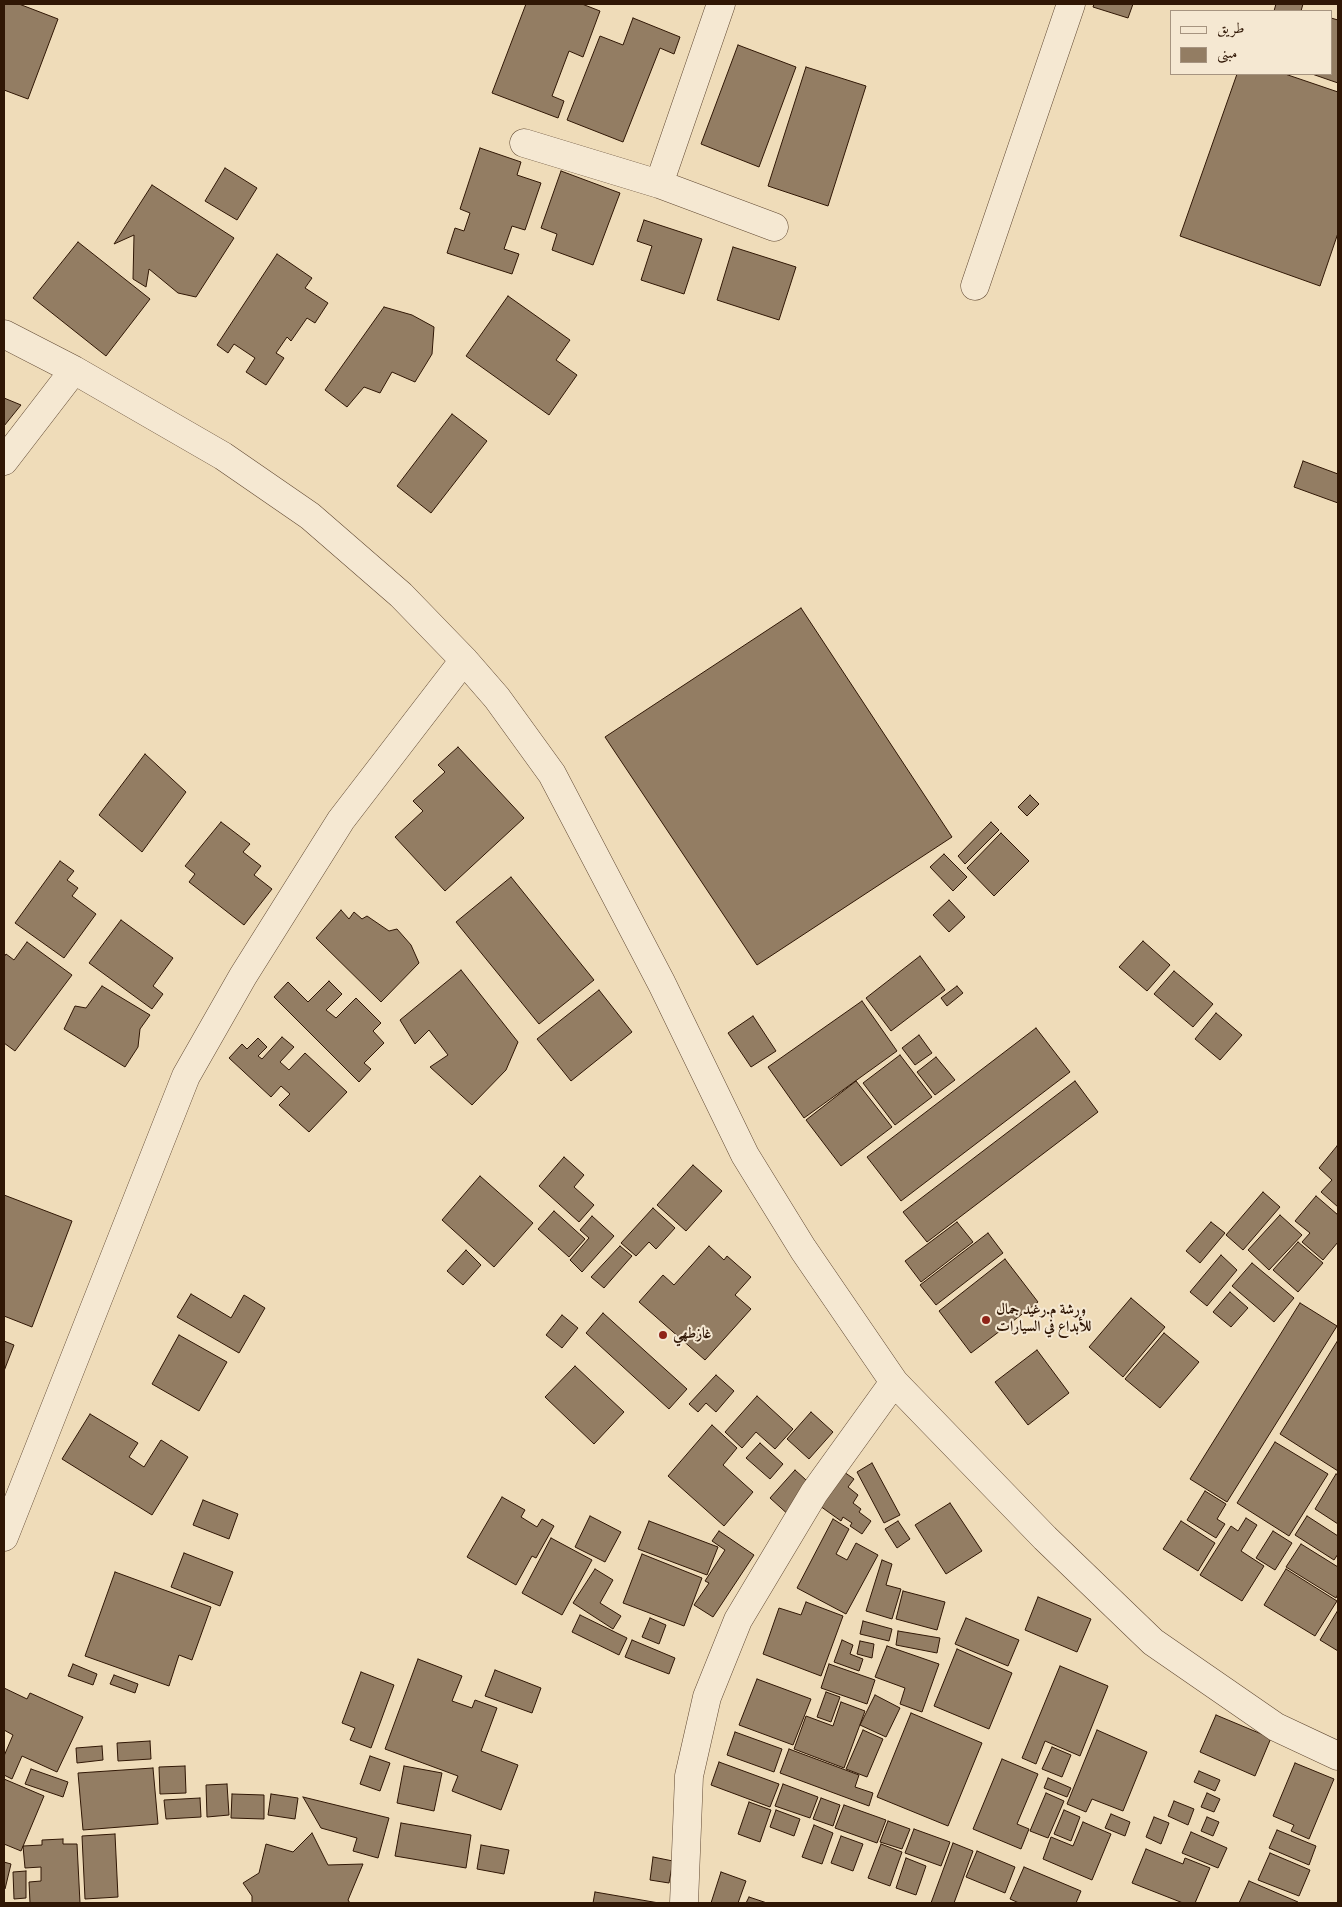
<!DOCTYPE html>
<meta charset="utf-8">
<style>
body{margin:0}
#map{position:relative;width:1342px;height:1907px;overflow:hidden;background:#efdcb9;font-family:"IM FELL English",Amiri,serif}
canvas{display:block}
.frame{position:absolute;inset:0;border:5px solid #301705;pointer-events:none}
.legend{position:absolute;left:1170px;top:10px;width:162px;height:65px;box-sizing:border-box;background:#f5e8d2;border:1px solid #a69480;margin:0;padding:6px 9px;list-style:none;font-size:15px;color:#301705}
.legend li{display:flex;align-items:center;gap:10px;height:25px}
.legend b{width:25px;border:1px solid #a69480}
</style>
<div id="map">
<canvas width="1342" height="1907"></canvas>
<div class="frame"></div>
<ul class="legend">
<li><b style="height:6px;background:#f5e8d2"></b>طريق</li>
<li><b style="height:14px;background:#937d63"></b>مبنى</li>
</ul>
</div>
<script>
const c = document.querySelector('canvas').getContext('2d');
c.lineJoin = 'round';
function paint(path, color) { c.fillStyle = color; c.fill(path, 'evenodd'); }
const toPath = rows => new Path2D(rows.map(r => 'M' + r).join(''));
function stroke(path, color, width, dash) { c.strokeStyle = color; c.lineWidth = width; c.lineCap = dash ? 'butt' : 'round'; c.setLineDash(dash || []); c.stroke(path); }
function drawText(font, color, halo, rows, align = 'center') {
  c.font = font + ' "IM FELL English",Amiri,serif'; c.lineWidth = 4; c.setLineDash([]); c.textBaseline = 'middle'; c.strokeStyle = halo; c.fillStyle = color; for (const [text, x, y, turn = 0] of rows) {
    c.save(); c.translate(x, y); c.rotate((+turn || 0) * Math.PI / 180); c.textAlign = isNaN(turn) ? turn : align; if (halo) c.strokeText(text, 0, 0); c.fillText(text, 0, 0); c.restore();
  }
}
const building = toPath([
 [4,4,19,4,58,19,28,99,4,90,4,4],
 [526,4,582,4,600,11,583,57,569,51,552,96,564,101,558,118,492,93,526,4],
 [1094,4,1133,4,1128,18,1093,7,1094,4],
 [1276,4,1303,4,1301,11,1274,11,1276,4],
 [633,18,680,37,674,54,660,48,623,142,567,120,600,36,623,45,633,18],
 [1331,18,1338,20,1338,83,1312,74,1331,74,1331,18],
 [738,45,796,67,759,167,701,144,738,45],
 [806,67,866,86,828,206,768,186,806,67],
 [1237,74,1285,74,1338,92,1338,233,1320,286,1180,236,1237,74],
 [480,148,521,162,517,175,541,183,525,230,512,226,504,249,519,254,512,274,447,253,455,228,464,231,470,213,460,209,480,148],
 [225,168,257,188,237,220,205,201,225,168],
 [561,171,620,193,593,265,552,250,557,234,541,228,561,171],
 [152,185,234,238,196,297,178,293,149,269,146,287,133,279,134,235,114,244,152,185],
 [644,220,702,239,684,294,641,280,652,246,637,241,644,220],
 [78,242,150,299,106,356,33,298,78,242],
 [733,247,796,267,779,320,717,300,733,247],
 [277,254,312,278,305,288,328,303,315,323,307,318,291,341,287,337,276,353,284,358,266,385,246,372,255,358,234,344,228,353,217,345,277,254],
 [508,296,570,340,556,360,577,375,549,415,466,356,508,296],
 [384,307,412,315,434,327,432,354,415,382,392,372,380,393,364,387,347,407,325,390,384,307],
 [4,398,21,405,4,426,4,398],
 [452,414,487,441,431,513,397,486,452,414],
 [1303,461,1338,474,1338,503,1294,487,1303,461],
 [801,608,952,837,757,965,605,737,801,608],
 [458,747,524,818,445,891,395,837,423,811,413,801,445,772,438,765,458,747],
 [145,754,186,792,142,852,99,815,145,754],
 [1030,795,1039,804,1027,816,1018,807,1030,795],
 [221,822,250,844,243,852,261,866,254,875,272,889,244,925,189,882,195,874,185,866,221,822],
 [991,822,999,830,965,864,958,856,991,822],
 [1001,833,1029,861,994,896,967,868,1001,833],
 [944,854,967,877,953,891,930,867,944,854],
 [60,861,74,871,67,880,78,888,72,896,96,914,64,958,15,923,60,861],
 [511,877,594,980,539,1024,456,922,511,877],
 [949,900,965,917,949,932,933,915,949,900],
 [341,910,349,919,354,912,362,919,367,916,389,931,397,929,411,945,419,963,381,1002,316,938,341,910],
 [121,920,173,958,153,986,163,994,152,1009,89,963,121,920],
 [1143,941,1170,965,1147,991,1119,967,1143,941],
 [27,942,72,975,15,1051,4,1043,4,957,6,954,14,960,27,942],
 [920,956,945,990,891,1031,866,998,920,956],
 [461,970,518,1042,506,1070,472,1105,430,1067,448,1055,429,1030,415,1044,400,1020,461,970],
 [1174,971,1213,1004,1193,1027,1154,994,1174,971],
 [329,981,342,994,326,1010,336,1018,356,998,381,1023,373,1031,384,1043,364,1063,371,1069,359,1082,274,997,288,982,308,1002,329,981],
 [102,986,150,1015,140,1029,138,1047,125,1067,64,1029,75,1006,86,1008,102,986],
 [957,986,963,993,947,1006,941,998,957,986],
 [599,990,632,1032,571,1081,537,1039,599,990],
 [862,1001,897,1051,804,1118,768,1067,862,1001],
 [1216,1013,1242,1035,1220,1060,1195,1039,1216,1013],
 [753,1016,776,1051,751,1067,728,1033,753,1016],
 [1036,1028,1070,1072,901,1201,867,1157,1036,1028],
 [919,1035,932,1053,915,1065,902,1048,919,1035],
 [282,1037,294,1047,280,1062,289,1070,305,1053,347,1092,309,1132,279,1105,290,1094,281,1086,271,1097,229,1058,242,1044,247,1049,258,1038,267,1047,258,1056,262,1059,282,1037],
 [900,1055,932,1097,895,1125,863,1083,900,1055],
 [936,1057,955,1080,935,1095,917,1072,936,1057],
 [856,1081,892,1127,841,1166,806,1120,856,1081],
 [1075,1081,1098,1112,927,1242,903,1212,1075,1081],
 [1337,1146,1338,1147,1338,1207,1321,1192,1332,1180,1319,1168,1337,1146],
 [564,1157,584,1175,574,1187,594,1205,579,1222,539,1186,564,1157],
 [693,1165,722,1191,686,1231,657,1205,693,1165],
 [480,1176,533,1223,494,1267,442,1220,480,1176],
 [1263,1192,1280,1207,1243,1250,1226,1235,1263,1192],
 [4,1195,72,1221,32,1327,4,1316,4,1195],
 [1316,1196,1338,1215,1338,1242,1323,1260,1302,1242,1310,1233,1295,1221,1316,1196],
 [653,1208,675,1228,656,1249,649,1242,636,1256,621,1243,653,1208],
 [554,1211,585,1239,569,1257,538,1229,554,1211],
 [1280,1215,1302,1235,1269,1270,1248,1250,1280,1215],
 [592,1216,614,1236,582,1272,570,1260,589,1238,580,1230,592,1216],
 [957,1222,973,1242,921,1282,905,1261,957,1222],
 [1211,1222,1225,1233,1200,1263,1186,1251,1211,1222],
 [988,1233,1003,1253,936,1305,920,1285,988,1233],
 [1298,1242,1323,1263,1298,1292,1273,1270,1298,1242],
 [620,1246,632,1256,604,1288,591,1277,620,1246],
 [709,1246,724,1260,727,1256,751,1277,735,1295,751,1309,705,1360,639,1302,663,1275,674,1285,709,1246],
 [466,1250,481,1265,463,1285,447,1271,466,1250],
 [1221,1255,1237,1270,1207,1306,1190,1292,1221,1255],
 [1005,1259,1038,1302,971,1353,939,1311,1005,1259],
 [1252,1263,1294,1298,1274,1322,1232,1286,1252,1263],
 [1230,1292,1248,1308,1231,1327,1213,1312,1230,1292],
 [191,1294,231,1318,244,1295,265,1308,239,1353,177,1317,191,1294],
 [1131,1298,1165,1327,1123,1377,1089,1347,1131,1298],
 [1300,1303,1337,1326,1227,1502,1190,1479,1300,1303],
 [603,1313,687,1389,669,1409,586,1333,603,1313],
 [562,1315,578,1328,562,1348,546,1335,562,1315],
 [1164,1333,1199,1362,1160,1408,1125,1379,1164,1333],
 [179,1335,227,1362,199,1411,152,1384,179,1335],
 [1338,1340,1338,1471,1280,1434,1338,1340],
 [4,1341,14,1345,4,1371,4,1341],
 [1037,1350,1069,1393,1028,1425,995,1382,1037,1350],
 [575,1366,624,1412,594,1444,545,1397,575,1366],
 [716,1375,734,1391,716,1412,706,1403,698,1412,689,1404,716,1375],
 [757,1396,793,1429,775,1449,756,1432,742,1448,725,1432,757,1396],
 [811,1412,833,1432,809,1459,787,1439,811,1412],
 [90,1414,138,1443,129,1457,144,1467,161,1440,188,1457,152,1515,62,1459,90,1414],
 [712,1425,737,1448,723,1465,753,1492,724,1526,668,1476,712,1425],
 [1275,1442,1328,1474,1289,1536,1237,1503,1275,1442],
 [760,1443,783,1464,770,1479,746,1458,760,1443],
 [872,1463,900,1515,884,1523,857,1472,872,1463],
 [795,1470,816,1489,791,1517,770,1498,795,1470],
 [844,1472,854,1479,848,1487,858,1495,853,1503,861,1509,859,1512,871,1521,862,1534,850,1526,852,1523,843,1517,841,1521,820,1506,844,1472],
 [1336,1474,1338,1475,1338,1524,1315,1509,1336,1474],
 [1205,1491,1226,1504,1217,1519,1225,1524,1216,1538,1187,1520,1205,1491],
 [502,1497,525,1510,521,1517,537,1527,542,1519,554,1526,536,1558,532,1556,516,1585,467,1557,502,1497],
 [203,1500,238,1514,229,1539,193,1525,203,1500],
 [950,1503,982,1551,946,1574,915,1525,950,1503],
 [590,1516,621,1532,605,1562,575,1547,590,1516],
 [1307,1516,1338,1536,1338,1554,1334,1560,1295,1535,1307,1516],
 [1246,1518,1257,1525,1241,1551,1264,1566,1242,1601,1200,1575,1231,1526,1238,1531,1246,1518],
 [833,1519,849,1529,836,1554,847,1560,856,1543,878,1555,846,1614,797,1588,833,1519],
 [649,1521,718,1547,707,1575,638,1549,649,1521],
 [898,1521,910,1539,897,1548,885,1529,898,1521],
 [1181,1521,1215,1543,1198,1571,1163,1549,1181,1521],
 [719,1531,754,1555,713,1617,694,1605,709,1583,705,1581,725,1550,712,1541,719,1531],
 [1273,1531,1292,1543,1275,1570,1256,1558,1273,1531],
 [551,1538,592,1560,562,1615,522,1593,551,1538],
 [1301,1544,1338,1567,1338,1594,1336,1598,1286,1567,1301,1544],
 [184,1553,233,1572,220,1606,171,1587,184,1553],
 [642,1554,702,1578,684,1626,623,1603,642,1554],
 [882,1560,892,1564,886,1585,901,1589,892,1619,866,1611,882,1560],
 [595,1569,613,1580,600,1603,621,1616,613,1629,573,1603,595,1569],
 [1286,1569,1337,1601,1315,1636,1264,1605,1286,1569],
 [115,1572,211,1607,192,1660,179,1655,169,1686,85,1656,115,1572],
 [903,1591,945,1602,937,1630,896,1619,903,1591],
 [1038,1597,1091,1619,1077,1652,1025,1630,1038,1597],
 [806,1602,843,1616,821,1676,763,1654,779,1608,801,1615,806,1602],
 [1338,1610,1338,1651,1320,1640,1338,1610],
 [580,1615,627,1638,619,1655,572,1632,580,1615],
 [650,1618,666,1625,659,1644,642,1637,650,1618],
 [966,1618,1019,1640,1008,1666,955,1644,966,1618],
 [863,1621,892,1629,889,1641,860,1634,863,1621],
 [898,1631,940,1638,937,1653,896,1645,898,1631],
 [632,1640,675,1658,669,1674,625,1657,632,1640],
 [842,1640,853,1645,850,1654,863,1659,859,1671,834,1662,842,1640],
 [860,1641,874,1644,872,1658,857,1654,860,1641],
 [887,1646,939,1664,922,1712,900,1704,905,1688,875,1677,887,1646],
 [957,1649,1012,1673,989,1729,934,1706,957,1649],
 [418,1659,462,1676,452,1701,472,1708,475,1700,497,1708,481,1751,518,1765,501,1810,452,1791,458,1776,385,1749,418,1659],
 [73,1664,97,1674,93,1685,68,1676,73,1664],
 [829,1664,875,1680,867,1704,821,1688,829,1664],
 [1060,1666,1108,1686,1080,1756,1045,1741,1036,1764,1022,1758,1060,1666],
 [495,1670,541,1688,532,1713,485,1696,495,1670],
 [361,1672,394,1685,371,1748,350,1740,355,1728,342,1723,361,1672],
 [114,1675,138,1684,135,1693,110,1684,114,1675],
 [757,1679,811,1699,793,1745,739,1725,757,1679],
 [4,1688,27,1699,30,1693,83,1717,57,1772,22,1756,12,1779,4,1775,4,1756,13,1735,4,1730,4,1688],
 [826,1692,840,1697,831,1722,817,1717,826,1692],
 [875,1695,900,1708,886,1737,860,1725,875,1695],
 [841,1702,865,1711,844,1768,794,1749,806,1716,833,1726,841,1702],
 [911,1713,982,1743,948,1826,877,1797,911,1713],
 [1216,1715,1271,1738,1255,1776,1200,1752,1216,1715],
 [863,1730,883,1739,867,1777,846,1769,863,1730],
 [1097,1730,1147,1752,1123,1811,1092,1799,1086,1812,1067,1804,1097,1730],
 [735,1732,782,1749,774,1772,727,1755,735,1732],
 [150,1741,151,1759,118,1761,117,1743,150,1741],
 [102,1746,103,1760,77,1763,76,1748,102,1746],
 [1052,1747,1071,1755,1062,1777,1042,1769,1052,1747],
 [789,1749,859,1775,855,1787,873,1793,869,1806,780,1773,789,1749],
 [370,1756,390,1763,380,1791,360,1784,370,1756],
 [1002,1759,1038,1774,1017,1824,1029,1829,1021,1849,973,1829,1002,1759],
 [719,1762,779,1784,770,1807,711,1785,719,1762],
 [1295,1763,1334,1779,1309,1839,1291,1831,1294,1825,1273,1816,1295,1763],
 [185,1766,186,1793,160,1794,159,1767,185,1766],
 [404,1766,442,1773,434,1811,397,1803,404,1766],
 [153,1768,158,1824,83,1830,78,1773,153,1768],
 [31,1769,68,1782,63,1797,25,1784,31,1769],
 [1199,1771,1220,1780,1215,1791,1194,1782,1199,1771],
 [1048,1778,1071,1788,1067,1797,1044,1788,1048,1778],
 [4,1779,44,1796,21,1851,4,1844,4,1779],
 [227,1784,229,1815,207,1817,206,1785,227,1784],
 [783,1784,818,1797,810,1818,775,1806,783,1784],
 [1046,1793,1064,1801,1048,1838,1030,1831,1046,1793],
 [1207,1793,1220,1799,1214,1812,1201,1807,1207,1793],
 [232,1794,264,1795,264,1819,231,1818,232,1794],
 [271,1794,298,1798,295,1819,268,1815,271,1794],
 [303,1797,389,1818,378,1858,353,1851,357,1838,321,1828,303,1797],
 [200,1798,201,1817,166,1819,164,1800,200,1798],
 [821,1798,840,1805,833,1826,813,1819,821,1798],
 [1174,1801,1194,1809,1188,1825,1168,1816,1174,1801],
 [749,1802,771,1810,760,1842,738,1834,749,1802],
 [844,1805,886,1820,877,1843,835,1828,844,1805],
 [776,1810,800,1819,794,1836,770,1827,776,1810],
 [1064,1810,1080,1817,1071,1841,1054,1834,1064,1810],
 [1111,1814,1130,1822,1125,1836,1105,1828,1111,1814],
 [1154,1817,1169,1823,1161,1844,1146,1837,1154,1817],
 [1207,1817,1219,1822,1213,1836,1201,1831,1207,1817],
 [888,1821,910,1829,902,1849,880,1842,888,1821],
 [1083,1822,1111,1834,1092,1880,1043,1859,1051,1837,1073,1846,1083,1822],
 [401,1823,471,1835,466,1868,395,1856,401,1823],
 [814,1825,833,1833,822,1864,802,1857,814,1825],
 [914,1829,950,1842,941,1866,905,1853,914,1829],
 [1277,1830,1316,1846,1309,1865,1269,1848,1277,1830],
 [1191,1832,1227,1848,1218,1868,1182,1853,1191,1832],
 [312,1833,328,1865,363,1864,348,1900,350,1903,252,1903,252,1896,243,1883,259,1873,266,1844,293,1852,312,1833],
 [115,1834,118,1897,85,1899,82,1836,115,1834],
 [841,1836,863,1844,853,1871,831,1863,841,1836],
 [63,1839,63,1844,77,1844,80,1903,30,1903,29,1882,41,1881,41,1867,25,1868,23,1846,42,1845,42,1840,63,1839],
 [953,1843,973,1851,954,1903,931,1903,953,1843],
 [881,1844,902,1852,890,1886,868,1878,881,1844],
 [481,1845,509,1850,504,1874,477,1869,481,1845],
 [1146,1849,1183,1864,1185,1858,1210,1868,1195,1903,1183,1903,1132,1883,1146,1849],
 [977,1851,1015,1867,1005,1893,966,1877,977,1851],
 [1270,1853,1310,1870,1299,1896,1258,1880,1270,1853],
 [653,1857,673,1861,669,1883,650,1880,653,1857],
 [906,1858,926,1866,916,1895,896,1888,906,1858],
 [4,1862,11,1864,5,1889,4,1889,4,1862],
 [1024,1867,1081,1891,1076,1903,1019,1903,1010,1899,1024,1867],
 [26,1871,26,1898,14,1899,13,1872,26,1871],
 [721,1872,746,1881,738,1903,711,1903,721,1872],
 [1249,1881,1298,1902,1298,1903,1239,1903,1249,1881],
 [595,1892,659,1903,593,1903,595,1892],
 [749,1897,767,1903,746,1903,749,1897]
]);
paint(building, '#937d63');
stroke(building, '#301705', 1);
const minor = toPath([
 [524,143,659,184,721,4],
 [659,184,774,227],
 [975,286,1071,4],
 [4,334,74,370,223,456,310,516,401,595,464,660,497,698,552,774,662,984,745,1155,803,1249,894,1382,1045,1538,1153,1642,1276,1727,1338,1756],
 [4,461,74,370],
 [4,1537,186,1076,243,976,341,820,464,660],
 [684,1903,689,1776,707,1697,738,1620,814,1493,894,1382]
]);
stroke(minor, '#604832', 29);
stroke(minor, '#f5e8d2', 28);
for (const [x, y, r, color] of [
 [986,1320,5,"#8f2418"],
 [663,1335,5,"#8f2418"]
]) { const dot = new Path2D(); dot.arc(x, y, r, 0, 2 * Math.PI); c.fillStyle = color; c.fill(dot); stroke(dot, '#f5e8d2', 2); }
drawText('bold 15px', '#301705', '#f5e8d2', [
 ["ورشة م.رغيد جمال",996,1311],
 ["للأبداع في السيارات",996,1328],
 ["غازطهي",673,1335]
], 'left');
</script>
